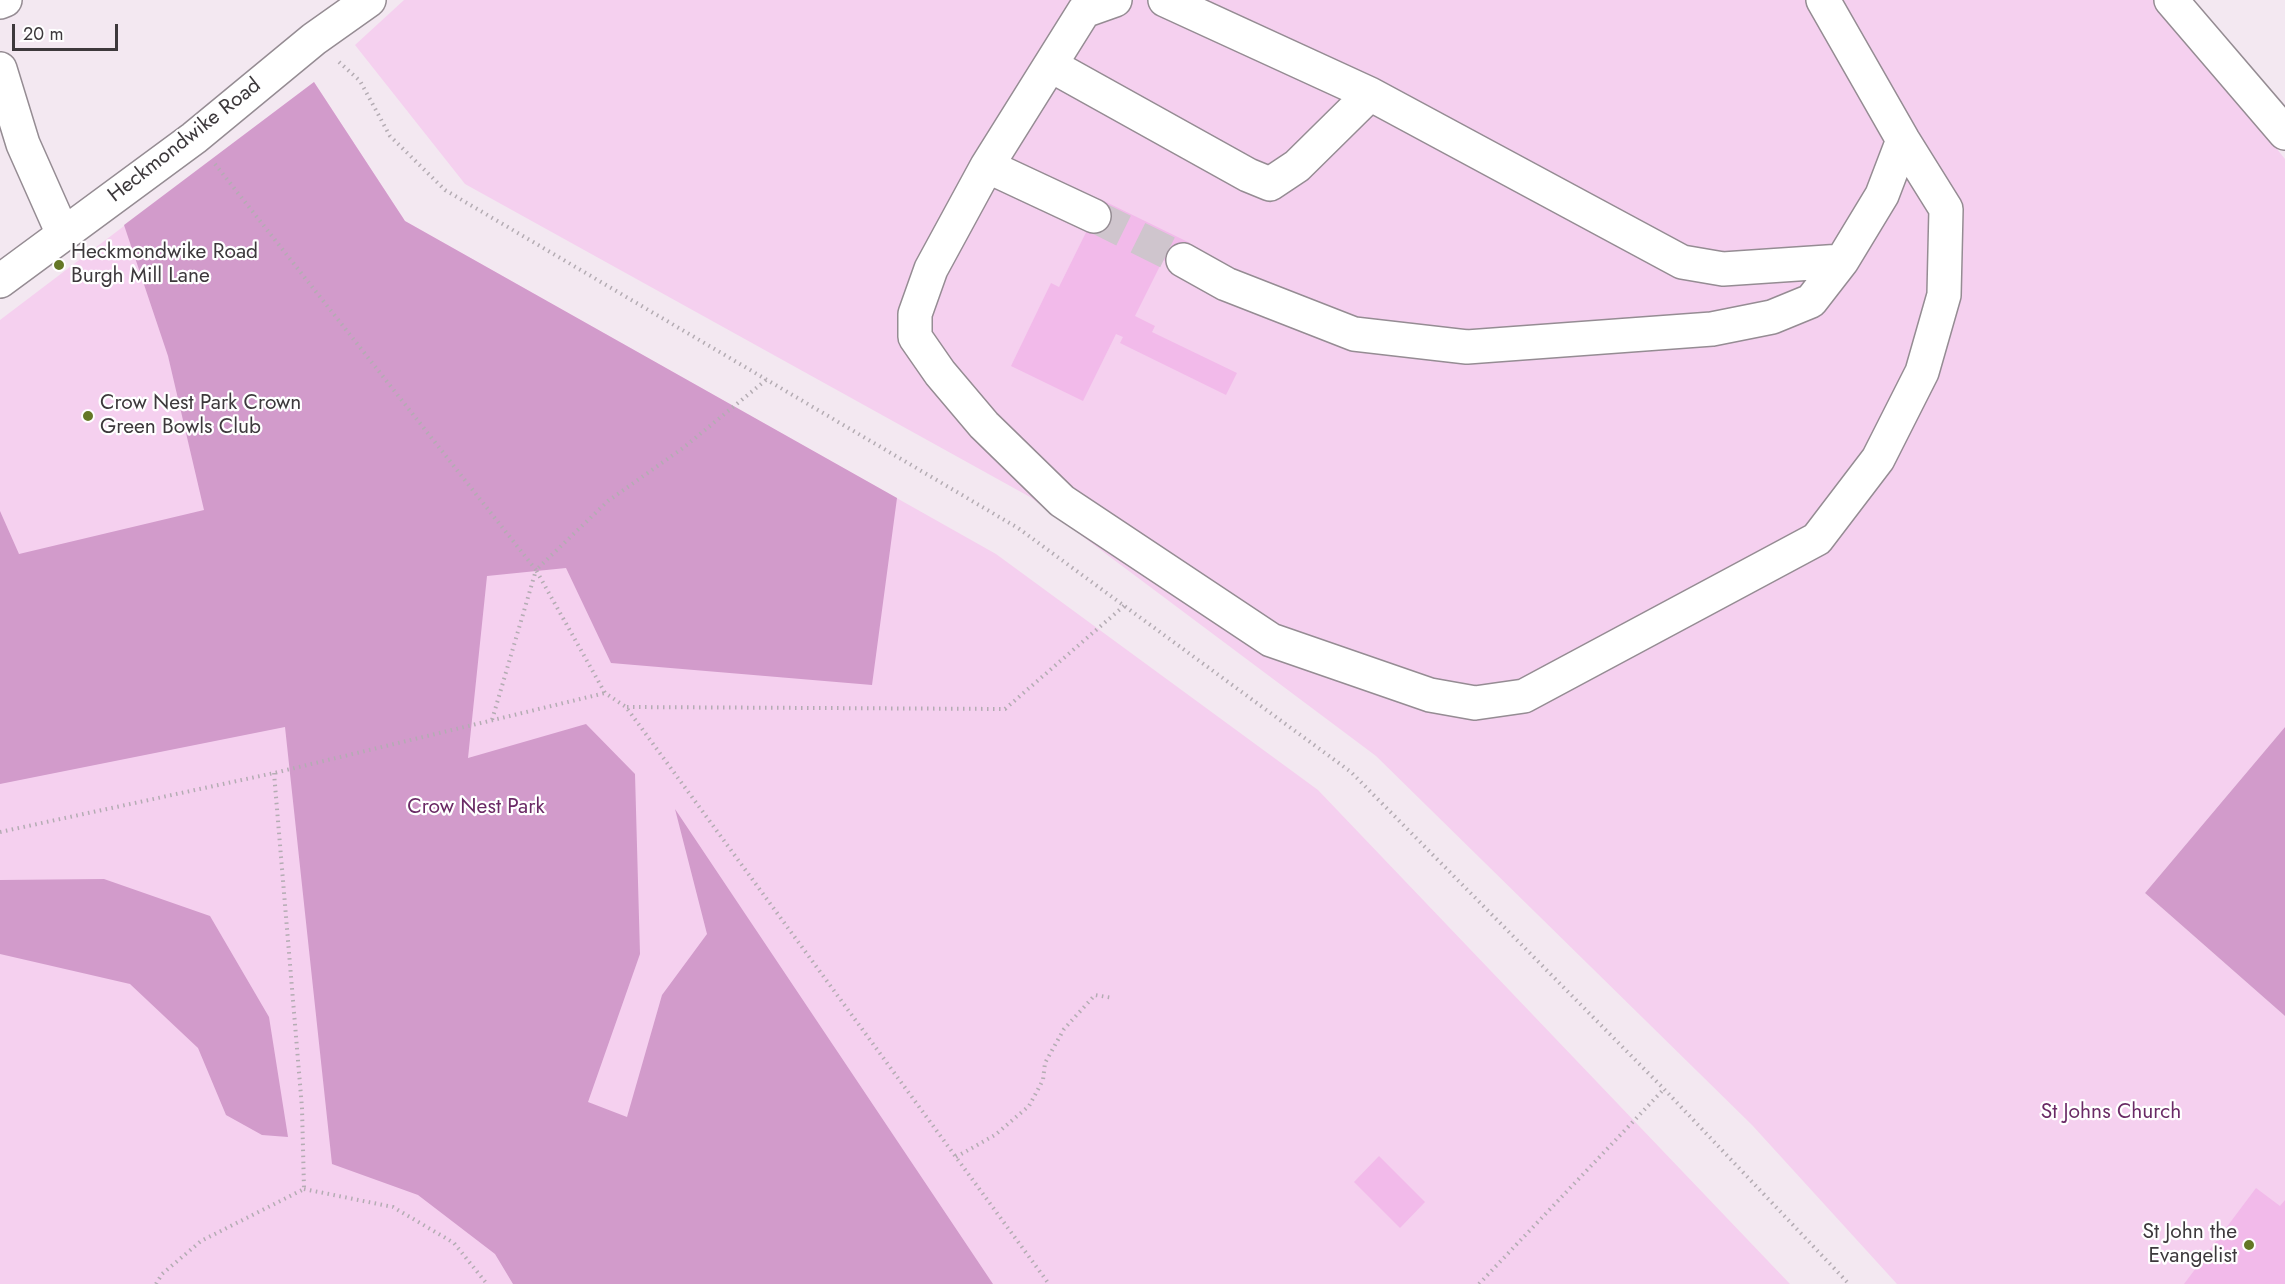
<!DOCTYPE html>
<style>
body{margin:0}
#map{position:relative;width:2285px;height:1284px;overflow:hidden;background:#f3e8f1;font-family:Jost,sans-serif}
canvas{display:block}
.scale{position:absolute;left:12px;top:24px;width:106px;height:27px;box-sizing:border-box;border:3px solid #3d393c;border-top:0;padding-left:8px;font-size:18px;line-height:21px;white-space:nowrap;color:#3d393c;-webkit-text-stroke:4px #fff;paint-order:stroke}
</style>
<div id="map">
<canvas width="2285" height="1284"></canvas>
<div class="scale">20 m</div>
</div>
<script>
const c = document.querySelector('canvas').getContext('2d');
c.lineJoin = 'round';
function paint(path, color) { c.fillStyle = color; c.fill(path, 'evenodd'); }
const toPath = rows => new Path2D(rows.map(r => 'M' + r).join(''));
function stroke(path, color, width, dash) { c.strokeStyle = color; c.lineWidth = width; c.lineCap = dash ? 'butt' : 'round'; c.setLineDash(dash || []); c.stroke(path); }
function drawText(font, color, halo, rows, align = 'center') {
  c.font = font + ' Jost,sans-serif'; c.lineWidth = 4.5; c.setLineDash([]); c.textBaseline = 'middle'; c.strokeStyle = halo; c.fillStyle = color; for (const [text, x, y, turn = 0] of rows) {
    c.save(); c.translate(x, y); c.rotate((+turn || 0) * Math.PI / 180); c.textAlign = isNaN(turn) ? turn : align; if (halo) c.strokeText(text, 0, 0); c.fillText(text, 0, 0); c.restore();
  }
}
paint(toPath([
 [404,0,2158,0,2285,159,2285,727,2145,893,2285,1016,2285,1284,1897,1284,1752,1125,1376,756,1030,497,465,184,355,45],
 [314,82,405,221,996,554,1318,790,1790,1284,0,1284,0,320]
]), '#f5d0ef');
paint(toPath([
 [314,82,405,221,897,498,872,685,611,663,566,568,487,576,468,758,586,724,635,774,640,954,588,1102,627,1117,662,995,707,934,675,809,993,1284,513,1284,495,1254,418,1195,332,1164,285,727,0,784,0,511,19,554,204,510,168,356,124,225],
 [2285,727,2285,1016,2145,893],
 [104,879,210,916,269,1017,288,1137,262,1135,226,1115,198,1048,130,984,0,954,0,880]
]), '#d29bcb');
paint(toPath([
 [1102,200,1190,243,1179,268,1163,260,1135,316,1155,326,1152,332,1237,373,1226,395,1120,343,1123,337,1116,334,1083,401,1011,366,1051,283,1059,287],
 [1379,1156,1425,1202,1400,1228,1354,1182],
 [2256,1188,2280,1206,2285,1200,2285,1284,2184,1284]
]), '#f2baea');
stroke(toPath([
 [1094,216,1183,260]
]), '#cfc5cd', 33, [33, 16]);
const minor = toPath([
 [1115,0,1084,11,987,166,931,269,915,314,915,337,940,373,984,425,1062,501,1271,640,1430,695,1475,703,1524,696,1817,539,1878,459,1922,372,1944,295,1946,209,1903,140,1823,0],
 [1165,0,1370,94,1682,262,1723,269,1842,261],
 [2171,0,2285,133],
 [0,2,5,0],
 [1052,66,1248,175,1270,184,1297,166,1370,94],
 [0,69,23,144,63,234],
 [987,166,1094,216],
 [1183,260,1226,284,1354,334,1467,347,1712,329,1772,317,1811,301,1842,261,1882,195,1903,140]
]);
const major = toPath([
 [0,281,194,138,314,39,369,0]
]);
stroke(minor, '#958c93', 36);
stroke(major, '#958c93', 36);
stroke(toPath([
 [339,62,360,81,390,136,445,190,1018,528,1351,772,1664,1089,1849,1284],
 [215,164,536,570,492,720],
 [766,380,683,448,608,501,536,570,605,693,626,707,1049,1284],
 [627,707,1005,709,1125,605],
 [0,832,274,773,605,693],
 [956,1157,995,1135,1029,1106,1043,1080,1045,1063,1064,1029,1095,995,1113,998],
 [304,1189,393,1207,454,1243,487,1284],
 [156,1284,162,1274,201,1241,304,1189,302,1108,274,773],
 [1479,1284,1664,1089]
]), '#b4acb3', 4, [1.5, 4.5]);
stroke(minor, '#fff', 33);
stroke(major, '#fff', 33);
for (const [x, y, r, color] of [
 [59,265,6,"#657726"],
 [88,416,6,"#657726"],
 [2249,1245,6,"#657726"]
]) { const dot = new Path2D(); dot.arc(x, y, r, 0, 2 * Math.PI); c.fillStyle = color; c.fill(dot); stroke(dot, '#fff', 2); }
drawText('21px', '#3d393c', '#fff', [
 ["Heckmondwike Road",185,141,-38]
]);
drawText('21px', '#3d393c', '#fff', [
 ["Heckmondwike Road",71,253],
 ["Burgh Mill Lane",71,277],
 ["Crow Nest Park Crown",100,404],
 ["Green Bowls Club",100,428],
 ["St John the",2237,1233,"right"],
 ["Evangelist",2237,1257,"right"]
], 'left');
drawText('21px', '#6a2a65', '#fff', [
 ["Crow Nest Park",476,808],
 ["St Johns Church",2111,1113]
]);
</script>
